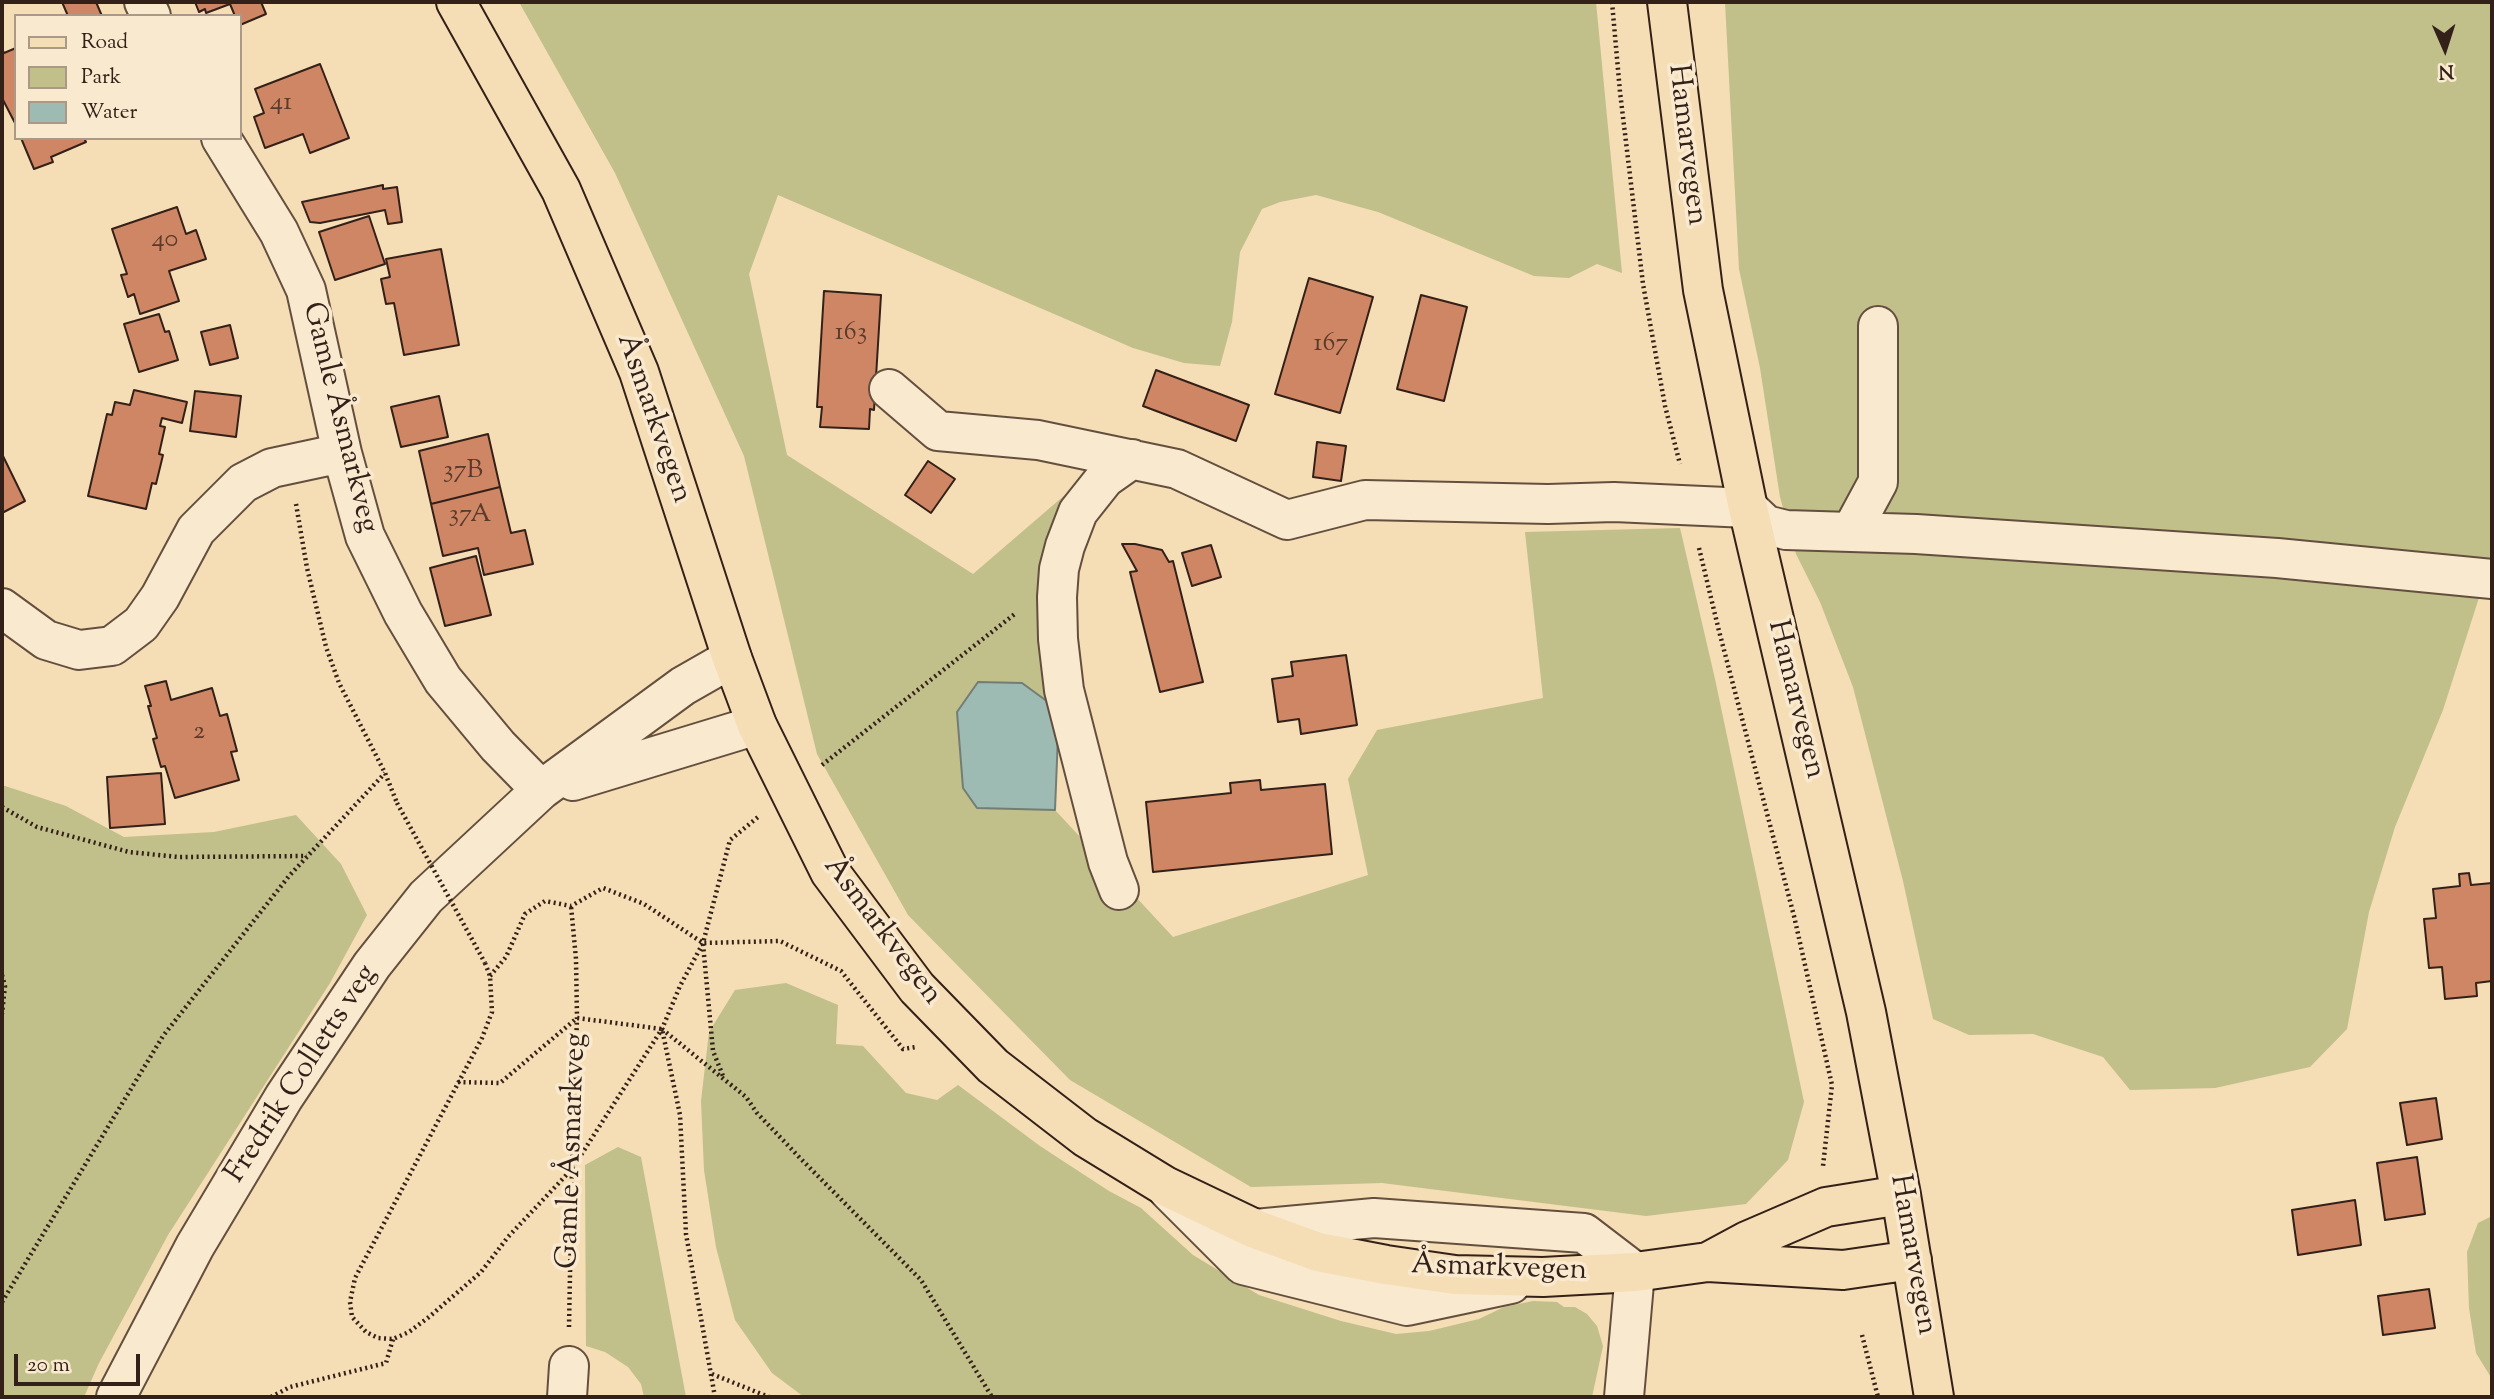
<!DOCTYPE html>
<meta charset="utf-8">
<style>
body{margin:0}
#map{position:relative;width:2494px;height:1399px;overflow:hidden;background:#f5ddb5;font-family:"Sorts Mill Goudy",serif}
canvas{display:block}
.frame{position:absolute;inset:0;border:4px solid #332018;pointer-events:none}
.legend{position:absolute;left:14px;top:14px;width:228px;height:126px;box-sizing:border-box;background:#f8e9cf;border:2px solid #a99986;margin:0;padding:9px 12px;list-style:none;font-size:21px;color:#332018}
.legend li{display:flex;align-items:center;gap:14px;height:35px}
.legend b{width:35px;border:2px solid #a99986}
.north{position:absolute;left:2410px;top:14px;width:70px;height:70px;-webkit-text-stroke:5px #f8e9cf;paint-order:stroke;rotate:177deg;font-size:19px;font-weight:700;line-height:28px;text-align:center;color:#332018}
.north::after{content:'';display:block;margin:auto;width:24px;height:32px;background:#332018;clip-path:polygon(50% 0,100% 100%,50% 72%,0 100%)}
.scale{position:absolute;left:14px;top:1354px;width:126px;height:32px;box-sizing:border-box;border:4px solid #332018;border-top:0;padding-left:9px;font-size:21px;line-height:24px;white-space:nowrap;color:#332018;-webkit-text-stroke:5px #f8e9cf;paint-order:stroke}
</style>
<div id="map">
<canvas width="2494" height="1399"></canvas>
<div class="frame"></div>
<ul class="legend">
<li><b style="height:9px;background:#f5ddb5"></b>Road</li>
<li><b style="height:19px;background:#c1bf8a"></b>Park</li>
<li><b style="height:19px;background:#9dbbb2"></b>Water</li>
</ul>
<div class="north">N</div>
<div class="scale">20 m</div>
</div>
<script>
const c = document.querySelector('canvas').getContext('2d');
c.lineJoin = 'round';
function paint(path, color) { c.fillStyle = color; c.fill(path, 'evenodd'); }
const toPath = rows => new Path2D(rows.map(r => 'M' + r).join(''));
function stroke(path, color, width, dash) { c.strokeStyle = color; c.lineWidth = width; c.lineCap = dash ? 'butt' : 'round'; c.setLineDash(dash || []); c.stroke(path); }
function drawText(font, color, halo, rows, align = 'center') {
  c.font = font + ' "Sorts Mill Goudy",serif'; c.lineWidth = 7; c.setLineDash([]); c.textBaseline = 'middle'; c.strokeStyle = halo; c.fillStyle = color; for (const [text, x, y, turn = 0] of rows) {
    c.save(); c.translate(x, y); c.rotate((+turn || 0) * Math.PI / 180); c.textAlign = isNaN(turn) ? turn : align; if (halo) c.strokeText(text, 0, 0); c.fillText(text, 0, 0); c.restore();
  }
}
paint(toPath([
 [519,2,1596,2,1622,273,1597,264,1569,278,1534,276,1378,212,1316,195,1280,202,1262,209,1240,252,1232,322,1220,366,1184,363,1133,348,778,195,749,274,787,455,973,574,1066,494,1100,499,1064,591,1059,710,977,808,1055,810,1173,937,1368,875,1348,779,1377,730,1543,698,1525,532,1680,528,1715,679,1804,1102,1788,1160,1746,1204,1646,1216,1382,1183,1251,1187,1070,1080,908,915,817,754,744,456,615,173],
 [1725,2,2492,2,2492,557,2443,710,2395,827,2369,912,2347,1029,2310,1067,2215,1088,2130,1090,2103,1057,2033,1034,1969,1035,1933,1019,1903,881,1853,687,1820,602,1796,554,1780,497,1760,368,1739,269],
 [2,785,66,806,124,837,214,832,296,815,341,864,367,915,330,983,168,1235,99,1363,84,1397,2,1397],
 [786,983,838,1005,836,1044,863,1046,906,1093,937,1100,958,1085,1040,1146,1109,1191,1141,1208,1193,1255,1259,1295,1341,1321,1396,1334,1429,1331,1479,1319,1504,1307,1533,1301,1557,1302,1564,1307,1575,1307,1587,1314,1597,1326,1603,1346,1592,1397,804,1397,772,1373,735,1320,716,1247,704,1170,701,1101,709,1032,735,990],
 [618,1147,641,1157,686,1397,644,1397,641,1384,628,1367,605,1352,586,1346,585,1165],
 [2492,1216,2492,1379,2476,1353,2469,1308,2467,1252,2478,1223]
]), '#c1bf8a');
const water = toPath([
 [978,682,1022,683,1059,710,1055,810,977,808,963,788,957,712,978,682]
]);
paint(water, '#9dbbb2');
stroke(water, '#737d74', 2);
const building = toPath([
 [62,2,96,2,102,16,68,16,62,2],
 [195,2,261,2,266,14,240,25,240,16,235,16,230,4,206,13,205,9,199,12,195,2],
 [16,48,16,125,2,98,2,49,4,53,16,48],
 [320,64,349,138,310,153,303,134,265,148,254,117,264,113,255,89,320,64],
 [21,138,84,138,86,142,51,157,53,162,34,169,21,138],
 [383,185,383,189,397,187,402,222,388,224,385,210,320,223,310,222,302,202,383,185],
 [177,207,186,234,196,230,206,259,169,271,179,301,140,314,134,294,128,297,121,275,127,274,112,229,177,207],
 [369,216,385,264,335,280,319,232,369,216],
 [441,249,459,345,404,355,394,303,386,304,381,279,390,277,386,259,441,249],
 [1309,278,1373,297,1340,413,1275,394,1309,278],
 [824,291,881,295,874,410,870,409,869,429,820,427,822,407,817,407,824,291],
 [1421,295,1467,307,1444,401,1397,389,1421,295],
 [159,314,165,332,169,331,178,360,139,372,124,324,159,314],
 [230,325,238,358,210,365,201,332,230,325],
 [1156,370,1249,405,1236,441,1143,406,1156,370],
 [134,390,187,402,182,423,162,418,160,426,165,427,159,454,163,455,156,484,152,483,146,509,88,496,107,414,112,415,115,402,130,405,134,390],
 [195,391,241,396,236,437,190,431,195,391],
 [439,396,448,437,401,447,391,407,439,396],
 [488,434,500,487,431,504,419,451,488,434],
 [1317,442,1346,446,1341,481,1313,477,1317,442],
 [2,454,25,501,2,513,2,454],
 [928,461,955,479,931,513,905,495,928,461],
 [500,487,511,533,525,530,533,564,484,575,478,548,443,556,431,504,500,487],
 [1122,544,1135,544,1162,550,1169,562,1173,561,1203,682,1160,692,1130,572,1137,571,1122,544],
 [1211,545,1221,577,1192,586,1182,553,1211,545],
 [476,556,491,615,445,626,430,568,476,556],
 [1346,655,1357,725,1301,734,1299,719,1278,722,1272,679,1293,676,1291,662,1346,655],
 [166,681,171,700,212,688,220,716,227,714,237,751,231,752,239,780,175,798,165,766,161,767,153,739,157,738,148,706,151,706,145,686,166,681],
 [161,773,165,824,110,828,107,777,161,773],
 [1260,780,1261,790,1325,784,1332,854,1153,872,1146,802,1231,793,1230,783,1260,780],
 [2469,873,2471,885,2492,883,2492,981,2476,983,2477,996,2445,999,2442,967,2429,968,2424,919,2436,918,2433,889,2460,886,2459,874,2469,873],
 [2436,1098,2442,1139,2407,1145,2400,1103,2436,1098],
 [2417,1157,2425,1214,2385,1220,2377,1163,2417,1157],
 [2355,1200,2361,1245,2298,1255,2292,1210,2355,1200],
 [2429,1289,2435,1328,2383,1335,2378,1296,2429,1289]
]);
paint(building, '#cf8665');
stroke(building, '#332018', 2);
const minor = toPath([
 [144,2,151,16],
 [221,138,279,232,306,290,342,453,365,536,403,613,443,680,498,746,541,790],
 [889,389,938,431,1038,440,1177,469,1287,520,1365,500,1548,504,1614,502,1748,508,1766,525,1786,530,1916,534,2277,558,2492,579],
 [1851,532,1878,482,1878,326],
 [2,608,46,640,79,650,112,646,141,624,160,597,196,530,243,483,272,468,342,453],
 [573,781,757,725],
 [1119,890,1108,862,1064,690,1058,639,1057,597,1059,569,1065,546,1078,512,1105,478,1132,459],
 [1168,1190,1243,1265,1407,1306,1511,1284],
 [1255,1229,1374,1218,1584,1233,1635,1272,1624,1397],
 [116,1397,195,1246,284,1097,372,965,426,897,541,790,683,686,732,658],
 [567,1397,569,1366]
]);
const major = toPath([
 [456,2,561,190,639,372,732,658,757,725,830,872,917,988,993,1066,1085,1137,1165,1186,1255,1229,1318,1252,1386,1265,1455,1275,1543,1277,1635,1272,1708,1262,1843,1270,1912,1260],
 [1667,2,1703,290,1748,508,1866,1012,1901,1195,1934,1397],
 [1708,1262,1747,1241,1826,1207,1901,1195]
]);
stroke(minor, '#644f3f', 42);
stroke(major, '#332018', 42);
stroke(toPath([
 [1612,2,1620,92,1643,284,1665,406,1680,464],
 [296,504,307,568,326,647,339,683,385,773,397,803],
 [1699,548,1719,631,1794,916,1832,1085,1823,1166],
 [822,765,1016,613],
 [2,807,37,827,129,852,178,857,307,856],
 [703,944,713,1051,723,1076],
 [485,963,490,976,492,1012,482,1038,355,1278,350,1302,352,1317,366,1332,378,1338,393,1339,409,1332,429,1317,481,1272,508,1237,572,1169,662,1029,680,986,703,943,730,840,758,817],
 [2,975,5,986,2,1014],
 [490,976,506,957,525,914,545,901,571,906,603,888,644,904,703,943,780,941,841,971,903,1049,916,1047],
 [662,1029,746,1097,757,1113,800,1158,921,1280,992,1397],
 [458,1082,500,1083,577,1018,662,1029,680,1115,686,1234,715,1397],
 [2,1302,163,1036,289,876,385,773],
 [569,1327,572,1169,577,1018,576,959,571,906],
 [1862,1335,1878,1397],
 [712,1374,769,1397],
 [271,1397,290,1387,386,1363,393,1339]
]), '#332018', 4.5, [2, 3.5]);
stroke(minor, '#f8e9cf', 38);
stroke(major, '#f5ddb5', 38);
stroke(toPath([
 [397,803,485,963]
]), '#332018', 4.5, [2, 3.5]);
drawText('26px', '#5a3a2b', null, [
 ["41",281,105],
 ["40",165,242],
 ["163",851,335],
 ["167",1331,346],
 ["37B",463,473],
 ["37A",470,517],
 ["2",199,734]
]);
drawText('30px', '#332018', '#f8e9cf', [
 ["Hamarvegen",1685,145,83],
 ["Gamle Åsmarkveg",338,418,76],
 ["Åsmarkvegen",652,419,71],
 ["Hamarvegen",1794,700,76],
 ["Åsmarkvegen",881,932,53],
 ["Fredrik Colletts veg",303,1075,-57],
 ["Gamle Åsmarkveg",574,1151,-88],
 ["Hamarvegen",1911,1255,80],
 ["Åsmarkvegen",1499,1270,2]
]);
</script>
